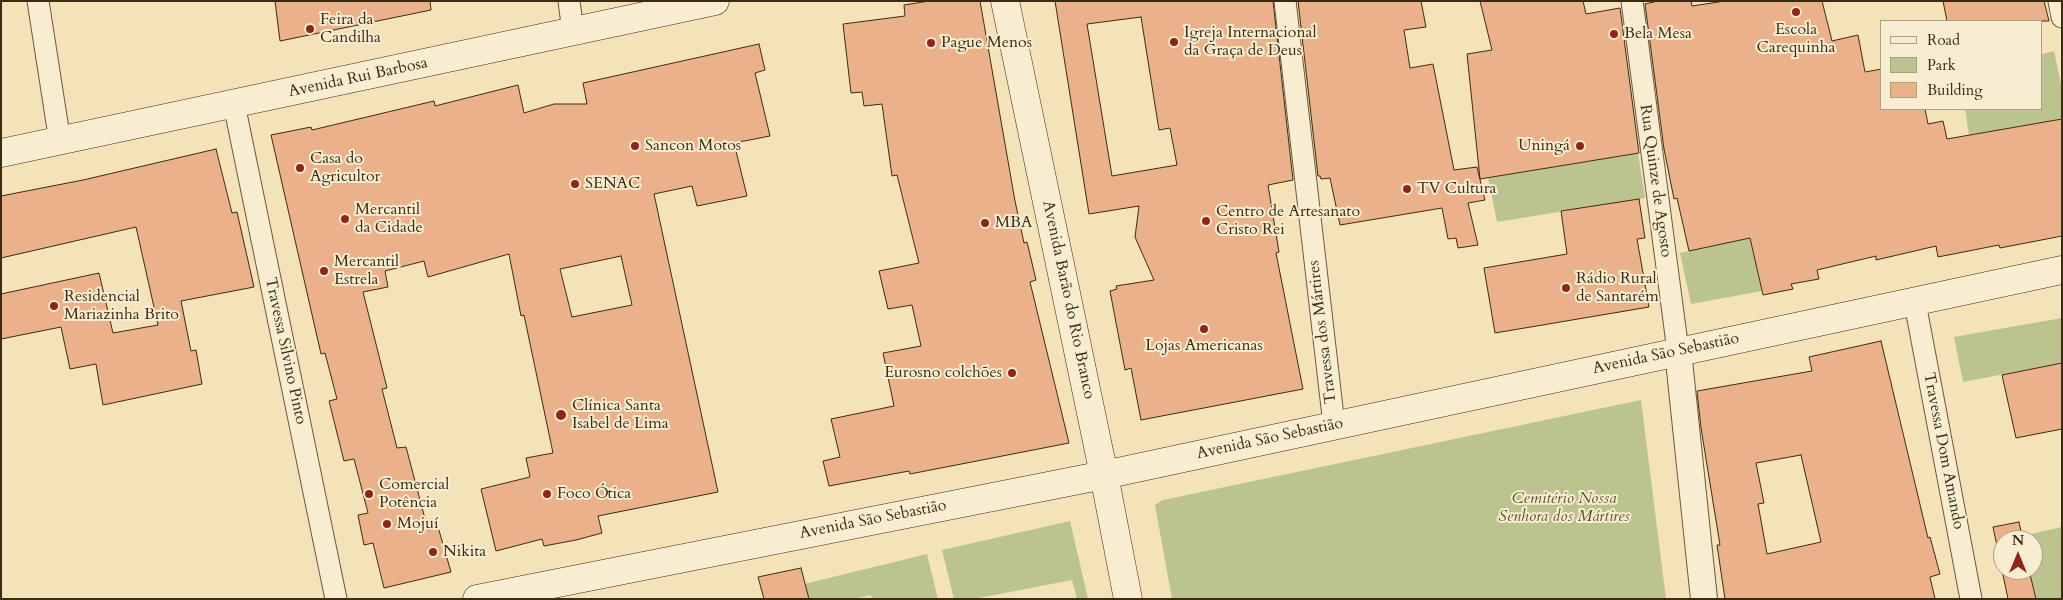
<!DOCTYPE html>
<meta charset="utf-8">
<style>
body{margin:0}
#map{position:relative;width:2063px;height:600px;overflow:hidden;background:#f4e3b8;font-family:Cardo,serif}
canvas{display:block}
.frame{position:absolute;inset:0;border:2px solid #3c2b12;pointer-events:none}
.legend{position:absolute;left:1880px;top:20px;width:162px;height:90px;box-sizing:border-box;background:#f8edd1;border:1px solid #ad9f85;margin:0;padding:6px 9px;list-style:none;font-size:15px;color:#3c2b12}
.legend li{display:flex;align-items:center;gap:10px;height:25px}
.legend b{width:25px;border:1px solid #ad9f85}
.north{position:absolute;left:1993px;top:530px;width:50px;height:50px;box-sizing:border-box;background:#f8edd1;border:1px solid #ad9f85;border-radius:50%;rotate:0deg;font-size:14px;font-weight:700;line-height:20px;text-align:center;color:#3c2b12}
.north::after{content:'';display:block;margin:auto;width:18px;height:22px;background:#8f2418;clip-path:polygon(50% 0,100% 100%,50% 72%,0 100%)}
</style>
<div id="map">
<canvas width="2063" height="600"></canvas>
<div class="frame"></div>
<ul class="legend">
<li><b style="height:6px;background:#f8edd1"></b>Road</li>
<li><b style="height:14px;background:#bbc48f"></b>Park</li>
<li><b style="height:14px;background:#ebb18b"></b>Building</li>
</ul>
<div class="north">N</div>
</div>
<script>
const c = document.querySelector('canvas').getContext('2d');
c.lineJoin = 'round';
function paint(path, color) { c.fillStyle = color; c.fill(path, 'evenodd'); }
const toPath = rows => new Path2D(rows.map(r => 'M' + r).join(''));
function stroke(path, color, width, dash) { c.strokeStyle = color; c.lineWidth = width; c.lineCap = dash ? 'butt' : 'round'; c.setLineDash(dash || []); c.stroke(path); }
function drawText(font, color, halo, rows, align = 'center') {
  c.font = font + ' Cardo,serif'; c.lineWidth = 4; c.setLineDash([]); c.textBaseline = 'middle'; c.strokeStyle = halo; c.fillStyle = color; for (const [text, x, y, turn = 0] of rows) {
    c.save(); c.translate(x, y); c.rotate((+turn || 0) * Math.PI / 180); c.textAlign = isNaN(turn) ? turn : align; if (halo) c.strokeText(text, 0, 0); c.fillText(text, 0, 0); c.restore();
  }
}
paint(toPath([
 [2054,51,2062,89,2062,119,1969,135,1965,109,2042,109,2042,54],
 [1638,153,1645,198,1497,222,1488,178],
 [1750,238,1762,291,1691,304,1680,253],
 [2062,318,2062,363,1963,382,1954,337],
 [1641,400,1666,599,1172,599,1155,505,1163,500],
 [1070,521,1088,599,1077,599,1072,580,974,599,954,599,942,550],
 [2062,527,2062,599,2036,599,2029,570,2033,570,2033,540,2023,540,2022,536],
 [927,554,938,599,872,599,871,595,854,599,799,599,796,586]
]), '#bbc48f');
const building = toPath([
 [275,1,430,1,431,10,280,41,275,1],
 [929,1,980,1,1015,201,1024,243,1027,242,1036,280,1030,282,1069,443,910,474,909,471,829,486,823,461,840,457,831,419,894,406,883,353,921,346,912,305,888,309,879,271,919,263,897,175,892,176,882,104,864,106,862,92,851,93,843,24,905,16,904,5,929,1],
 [1055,1,1273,1,1293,180,1268,185,1279,252,1276,253,1303,389,1141,420,1131,368,1125,370,1110,291,1117,289,1116,286,1154,280,1135,237,1139,206,1089,214,1055,1],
 [1141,17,1159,130,1170,128,1177,165,1112,176,1087,24,1141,17],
 [1298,1,1421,1,1426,27,1404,30,1410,68,1433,64,1454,170,1477,167,1485,200,1468,203,1478,245,1458,248,1456,238,1448,239,1442,208,1340,225,1330,178,1321,179,1320,176,1318,176,1298,1],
 [1480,1,1583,1,1586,14,1620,8,1639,153,1480,179,1467,54,1492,50,1480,1],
 [1658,1,1691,1,1692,6,1725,1,1822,1,1832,41,1858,35,1865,72,1882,69,1882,109,1925,109,1928,124,1943,121,1947,139,2062,119,2062,236,2000,248,1999,245,1938,257,1936,246,1876,260,1876,256,1817,270,1819,279,1791,284,1793,289,1763,295,1750,238,1689,251,1677,198,1674,199,1664,149,1645,4,1658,1],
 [1943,1,2044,1,2049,21,1947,21,1943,1],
 [759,44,765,70,755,73,770,136,734,143,747,196,697,206,692,186,654,194,718,492,598,516,602,533,576,540,544,546,542,539,496,551,481,489,530,477,526,458,553,453,524,315,521,316,509,254,428,277,424,261,385,271,388,287,363,292,387,388,382,389,397,448,406,447,428,530,438,527,451,572,384,588,373,543,364,545,358,515,368,513,354,459,344,461,329,401,337,399,325,353,321,354,271,135,311,127,312,130,434,101,435,106,518,85,524,113,554,104,587,104,583,83,759,44],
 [621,256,632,305,572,317,560,269,621,256],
 [216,149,232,213,237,212,254,287,181,301,191,351,196,350,202,384,103,405,96,364,70,369,61,327,1,339,1,294,99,273,113,333,158,325,136,227,1,258,1,196,83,180,216,149],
 [1639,199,1645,238,1637,239,1649,307,1495,333,1484,268,1567,254,1561,211,1639,199],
 [1881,341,1928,538,1930,537,1940,574,1930,577,1935,599,1725,599,1717,545,1720,545,1701,428,1697,391,1812,371,1809,357,1881,341],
 [1801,455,1821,542,1767,554,1758,504,1764,503,1756,463,1801,455],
 [2062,363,2062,429,2016,438,2002,375,2062,363],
 [2019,522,2023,540,2003,540,2003,570,2029,570,2036,599,2008,599,1993,527,2019,522],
 [801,568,809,599,764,599,758,577,801,568]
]);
paint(building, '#ebb18b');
stroke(building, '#3c2b12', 1);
const minor = toPath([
 [38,1,60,142],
 [569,1,573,32],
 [1285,1,1334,425],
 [1632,1,1678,351],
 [2059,1,2062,17],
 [234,104,336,599],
 [1915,303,1971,599]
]);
const tertiary = toPath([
 [1678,351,1704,599]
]);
const secondary = toPath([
 [1005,1,1104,475,1128,599],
 [1,153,715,1],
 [477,599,1104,475,2062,270]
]);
stroke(minor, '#6a593c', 23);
stroke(tertiary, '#6a593c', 28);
stroke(secondary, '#3c2b12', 29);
stroke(minor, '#f8edd1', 21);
stroke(tertiary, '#f8edd1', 26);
stroke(secondary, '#f8edd1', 28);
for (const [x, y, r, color] of [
 [1796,12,5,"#8f2418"],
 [310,29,5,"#8f2418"],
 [1614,34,5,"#8f2418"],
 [1174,42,5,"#8f2418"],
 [931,43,5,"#8f2418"],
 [635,146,5,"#8f2418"],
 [1580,146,5,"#8f2418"],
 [300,168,5,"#8f2418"],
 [575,184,5,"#8f2418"],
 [1407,189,5,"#8f2418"],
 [345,219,5,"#8f2418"],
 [1206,221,5,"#8f2418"],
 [985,223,5,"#8f2418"],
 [324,271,5,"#8f2418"],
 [1566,288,5,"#8f2418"],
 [54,306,5,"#8f2418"],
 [1204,329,5,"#8f2418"],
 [1012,373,5,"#8f2418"],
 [561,415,6,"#8f2418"],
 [369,494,5,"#8f2418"],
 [547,494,5,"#8f2418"],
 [387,524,5,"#8f2418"],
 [433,552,5,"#8f2418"]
]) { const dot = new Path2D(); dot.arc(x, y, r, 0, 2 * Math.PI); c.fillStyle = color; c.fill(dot); stroke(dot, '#f8edd1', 2); }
drawText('16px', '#3c2b12', '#f8edd1', [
 ["Feira da",320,20],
 ["Candilha",320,38],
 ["Escola",1796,30,"center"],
 ["Carequinha",1796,48,"center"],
 ["Igreja Internacional",1184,33],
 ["da Graça de Deus",1184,51],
 ["Bela Mesa",1624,34],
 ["Pague Menos",941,43],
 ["Sancon Motos",645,146],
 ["Uningá",1570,146,"right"],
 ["Casa do",310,159],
 ["Agricultor",310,177],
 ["SENAC",585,184],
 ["TV Cultura",1417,189],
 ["Mercantil",355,210],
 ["da Cidade",355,228],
 ["Centro de Artesanato",1216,212],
 ["Cristo Rei",1216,230],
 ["MBA",995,223],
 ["Mercantil",334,262],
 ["Estrela",334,280],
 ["Rádio Rural",1576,279],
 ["de Santarém",1576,297],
 ["Residencial",64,297],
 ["Mariazinha Brito",64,315],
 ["Lojas Americanas",1204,346,"center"],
 ["Eurosno colchões",1002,373,"right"],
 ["Clínica Santa",572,406],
 ["Isabel de Lima",572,424],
 ["Comercial",379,485],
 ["Potência",379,503],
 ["Foco Ótica",557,494],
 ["Mojuí",397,524],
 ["Nikita",443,552]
], 'left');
drawText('16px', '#3c2b12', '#f8edd1', [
 ["Avenida Rui Barbosa",358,78,-12],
 ["Rua Quinze de Agosto",1655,181,82],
 ["Avenida Barão do Rio Branco",1068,300,78],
 ["Travessa dos Mártires",1323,332,-97],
 ["Travessa Silvino Pinto",285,351,78],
 ["Avenida São Sebastião",1666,354,-12],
 ["Avenida São Sebastião",1270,439,-12],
 ["Travessa Dom Amando",1943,451,79],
 ["Avenida São Sebastião",873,520,-11]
]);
drawText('italic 16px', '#5c5131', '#f8edd1', [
 ["Cemitério Nossa",1564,499],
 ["Senhora dos Mártires",1564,517]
]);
</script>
